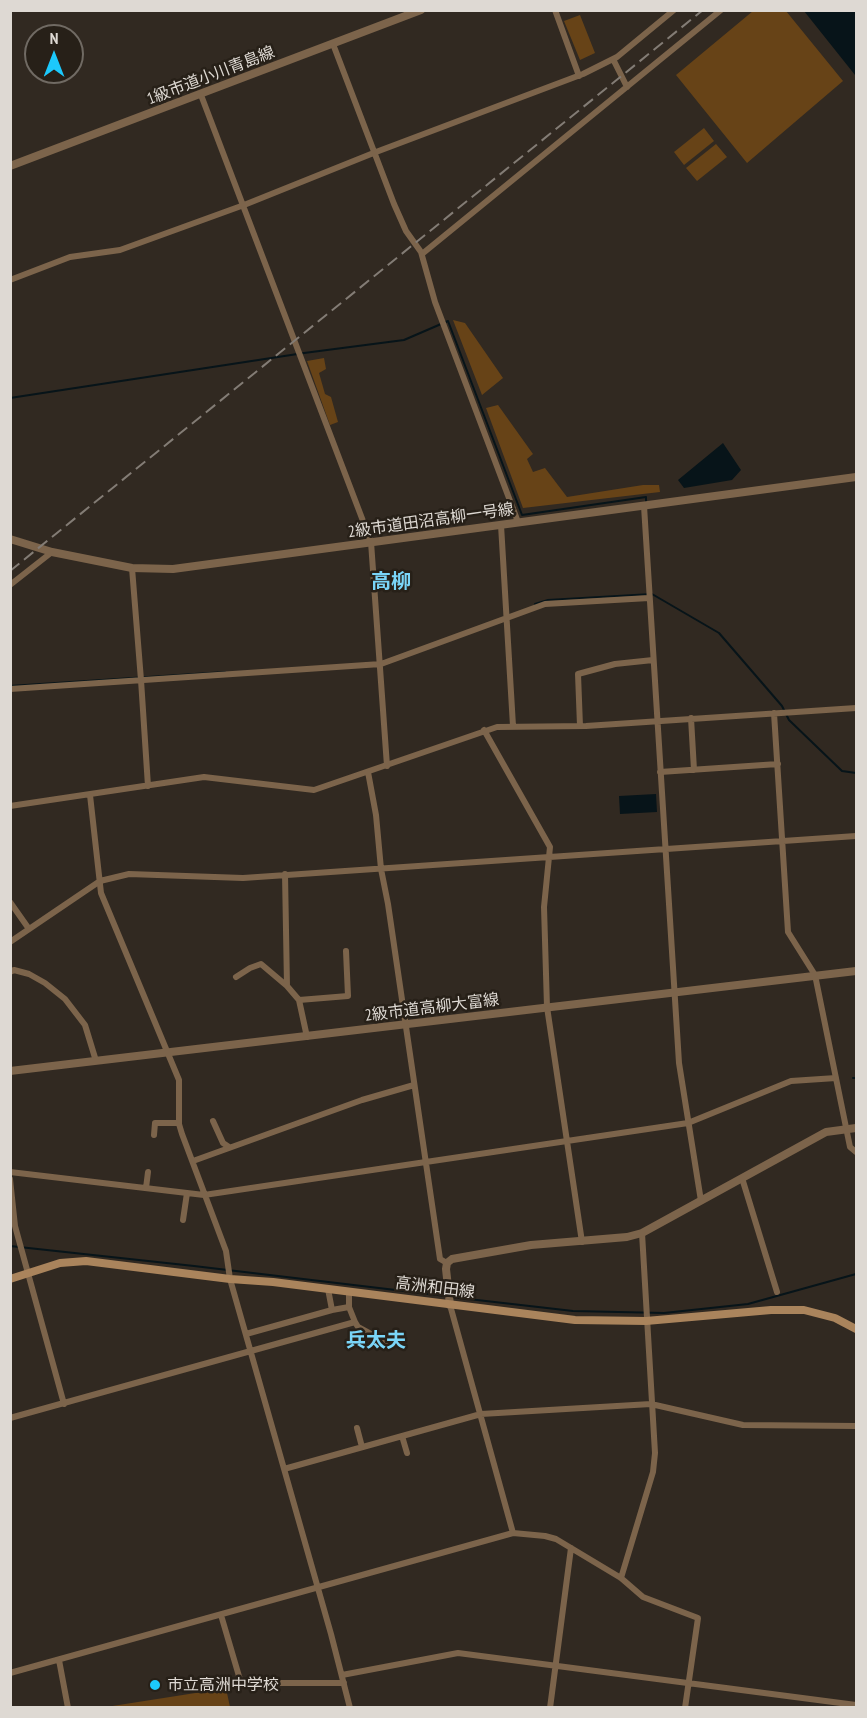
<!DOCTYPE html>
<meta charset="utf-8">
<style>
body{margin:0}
#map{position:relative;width:867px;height:1718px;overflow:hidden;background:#312921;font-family:"PT Sans Narrow",sans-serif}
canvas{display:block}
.frame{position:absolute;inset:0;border:12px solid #ded9d3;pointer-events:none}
.north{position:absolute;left:24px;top:24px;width:60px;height:60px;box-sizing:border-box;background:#272018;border:2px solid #706a63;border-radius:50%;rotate:0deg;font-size:16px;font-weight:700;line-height:24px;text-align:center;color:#ded9d3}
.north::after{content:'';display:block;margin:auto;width:21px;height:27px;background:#1cc9fc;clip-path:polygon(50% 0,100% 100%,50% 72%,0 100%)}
</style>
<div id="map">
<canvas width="867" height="1718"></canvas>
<div class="frame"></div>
<div class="north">N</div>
</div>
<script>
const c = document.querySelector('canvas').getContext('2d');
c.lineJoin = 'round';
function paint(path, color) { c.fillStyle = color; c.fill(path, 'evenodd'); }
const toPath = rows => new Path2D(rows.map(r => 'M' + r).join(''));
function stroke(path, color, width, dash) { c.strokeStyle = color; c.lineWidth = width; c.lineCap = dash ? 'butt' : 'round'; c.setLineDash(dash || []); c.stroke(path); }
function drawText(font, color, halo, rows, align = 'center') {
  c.font = font + ' "PT Sans Narrow","Noto Sans JP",sans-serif'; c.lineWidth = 5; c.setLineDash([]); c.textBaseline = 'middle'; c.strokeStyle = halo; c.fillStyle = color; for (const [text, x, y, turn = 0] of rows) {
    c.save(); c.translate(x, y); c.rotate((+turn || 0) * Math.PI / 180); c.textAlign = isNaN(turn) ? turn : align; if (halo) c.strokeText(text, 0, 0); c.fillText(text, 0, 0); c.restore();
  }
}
paint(toPath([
 [786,11,843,81,747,163,676,75,753,11],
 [580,15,595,53,580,60,564,21],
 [704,128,714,141,684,165,674,152],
 [716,144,727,157,697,181,686,168],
 [453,320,465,323,503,378,482,395],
 [324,358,326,369,319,373,325,394,331,397,338,422,330,425,307,361],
 [498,405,533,454,527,459,533,472,545,468,567,497,643,485,659,485,660,492,523,508,486,408],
 [221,1689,227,1693,230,1707,106,1707]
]), '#674317');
paint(toPath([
 [804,11,856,11,855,75],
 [723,443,741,470,732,480,684,488,678,480],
 [656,794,657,812,620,814,619,796]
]), '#071419');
stroke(toPath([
 [10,398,304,353,404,340,448,321,522,515,646,497,646,504],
 [535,604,548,600,652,594,719,633,782,706,789,720,842,771,856,773],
 [10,686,225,672],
 [853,1078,856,1078],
 [10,1246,194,1266,446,1296],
 [451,1297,573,1311,664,1313,748,1304,856,1274]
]), '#071419', 2);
stroke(toPath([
 [555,10,579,76],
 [333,44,394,204,406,231,421,252,435,302,518,522],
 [613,59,627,87],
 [201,95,371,542,387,766],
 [422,254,721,10],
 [10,280,70,257,120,250,244,205,376,152,583,74,617,57,674,10],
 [644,506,679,1063,701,1201],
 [501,525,513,726],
 [132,568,141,680,148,786],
 [10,585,52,552],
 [10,689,381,664,545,604,649,598],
 [774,713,788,932,815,975,850,1147,856,1152],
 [691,718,694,770],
 [580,726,578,674,615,664,653,660],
 [484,730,550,847,544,907,547,1007,582,1242],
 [368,772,376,815,381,869,388,904,440,1259,447,1263],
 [660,772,778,764],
 [90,795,101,893,179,1080,179,1124,182,1134,226,1251,230,1279,331,1634,350,1708],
 [10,806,204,777,314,790,497,727,586,726,856,708],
 [285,874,287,986,299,1000,307,1037],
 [10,902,29,929],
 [10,942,100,881,129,874,243,878,856,836],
 [10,972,14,970,29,974,45,983,65,999,85,1025,96,1061],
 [236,977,250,968,261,964,287,986],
 [299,1000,348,996,346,951],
 [213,1121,223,1143,229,1147],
 [154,1135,155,1123,179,1123],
 [193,1161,362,1100,414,1085],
 [10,1172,204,1195,688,1123,791,1081,836,1078],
 [742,1178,777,1292],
 [10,1179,15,1226,64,1404],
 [146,1188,148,1172],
 [183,1220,187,1193],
 [328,1289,332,1310,349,1307,349,1292],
 [450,1305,513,1533],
 [355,1322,358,1327,389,1344],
 [246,1334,332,1310],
 [10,1418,355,1322,349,1307],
 [357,1428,362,1447],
 [402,1436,407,1453],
 [284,1469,481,1414,651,1404,743,1425,856,1426],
 [621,1578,653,1472,655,1453,642,1233],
 [221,1615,241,1683,344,1683],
 [59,1660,68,1708],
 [10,1673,513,1533,545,1536,556,1539,621,1578,643,1597,698,1618,685,1708],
 [342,1675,458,1653,856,1705],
 [550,1708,571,1548]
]), '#7c644b', 6);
stroke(toPath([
 [10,166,421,10],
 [10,539,52,552,132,568,173,569,856,477],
 [10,1071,856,971],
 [450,1305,446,1269,447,1263,452,1259,531,1245,627,1237,642,1233,826,1132,856,1128]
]), '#7c644b', 8);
stroke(toPath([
 [10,1279,60,1263,86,1261,230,1279,273,1282,575,1320,646,1321,771,1310,804,1310,835,1318,856,1329]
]), '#aa845c', 8);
stroke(toPath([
 [10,571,703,10]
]), '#837c75', 2, [12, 6]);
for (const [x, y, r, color] of [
 [155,1685,6,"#1cc9fc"]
]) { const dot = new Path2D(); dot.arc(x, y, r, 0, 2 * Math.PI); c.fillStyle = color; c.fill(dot); stroke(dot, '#272018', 2); }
drawText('16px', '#ded9d3', '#272018', [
 ["1級市道小川青島線",211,76,-21],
 ["2級市道田沼高柳一号線",431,521,-8],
 ["2級市道高柳大富線",432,1008,-7],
 ["高洲和田線",435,1288,7]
]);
drawText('16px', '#ded9d3', '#272018', [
 ["市立高洲中学校",167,1685]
], 'left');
drawText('bold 20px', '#7ad5f8', '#272018', [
 ["高柳",391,582],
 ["兵太夫",376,1341]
]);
</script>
